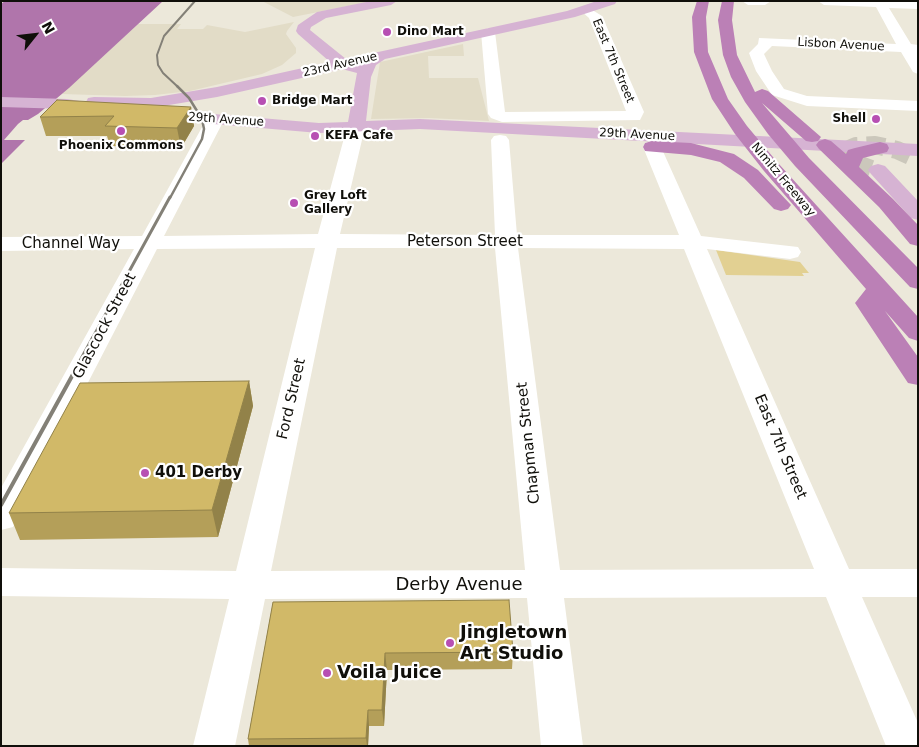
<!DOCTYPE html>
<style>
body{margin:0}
#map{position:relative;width:919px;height:747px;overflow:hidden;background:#ece8da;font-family:"DejaVu Sans",sans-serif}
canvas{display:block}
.frame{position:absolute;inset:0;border:2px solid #100f0a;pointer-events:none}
.north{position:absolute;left:10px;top:10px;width:50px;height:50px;-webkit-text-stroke:4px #fff;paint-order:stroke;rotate:61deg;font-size:14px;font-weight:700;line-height:20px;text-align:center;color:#100f0a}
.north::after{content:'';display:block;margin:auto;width:18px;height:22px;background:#100f0a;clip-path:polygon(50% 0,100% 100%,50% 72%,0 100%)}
</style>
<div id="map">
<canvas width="919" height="747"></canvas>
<div class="frame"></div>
<div class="north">N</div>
</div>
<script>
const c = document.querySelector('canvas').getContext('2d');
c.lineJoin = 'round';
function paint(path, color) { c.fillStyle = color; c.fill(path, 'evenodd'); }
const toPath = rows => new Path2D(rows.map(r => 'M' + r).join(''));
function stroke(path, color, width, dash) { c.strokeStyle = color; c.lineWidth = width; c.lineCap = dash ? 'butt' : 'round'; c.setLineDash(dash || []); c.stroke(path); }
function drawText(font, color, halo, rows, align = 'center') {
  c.font = font + ' "DejaVu Sans",sans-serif'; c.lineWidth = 4.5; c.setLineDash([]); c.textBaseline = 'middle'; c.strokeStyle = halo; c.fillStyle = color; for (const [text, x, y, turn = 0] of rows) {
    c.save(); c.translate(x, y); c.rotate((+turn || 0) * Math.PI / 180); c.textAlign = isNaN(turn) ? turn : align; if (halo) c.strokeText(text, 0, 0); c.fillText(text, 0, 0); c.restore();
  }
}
paint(toPath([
 [262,1,374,1,293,17],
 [294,22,287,31,286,34,296,48,296,53,282,65,262,74,190,91,155,95,125,96,62,94,138,24,181,24,177,29,203,29,207,25,245,32],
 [463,44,464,56,428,56,429,78,478,78,489,121,429,118,371,119,380,62]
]), '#e2dcc7');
paint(toPath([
 [716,250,800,262,809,273,802,273,804,276,726,275]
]), '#e2d092');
paint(toPath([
 [5,1,163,1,69,88,38,114,28,120,23,120,18,124,4,140,25,140,1,164,1,4]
]), '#b075ab');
stroke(toPath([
 [871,169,855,163,849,158,846,153,849,149,856,146,875,145,897,150,910,156]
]), '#cbc7bb', 18, [18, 9]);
paint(toPath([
 [742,1,771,1,765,5,748,5,742,1],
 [818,1,918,1,918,9,889,8,911,44,918,45,918,74,913,72,901,52,772,46,764,54,772,71,784,89,807,96,918,101,918,111,807,106,772,95,756,71,749,53,758,44,759,38,896,44,876,7,824,5,818,1],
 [586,6,602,16,644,112,640,120,502,122,491,118,488,114,481,32,488,28,495,32,505,112,626,111,589,18,580,10,586,6],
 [215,115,221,116,224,120,164,236,318,234,347,127,350,123,356,122,362,123,365,127,340,234,495,235,491,140,494,136,500,135,506,136,509,140,517,235,679,235,643,147,645,143,652,141,659,143,661,147,701,236,798,247,801,252,798,257,790,259,707,249,849,569,918,569,918,597,862,597,918,723,918,746,886,746,826,597,564,598,583,746,541,746,527,598,265,599,235,746,193,746,229,599,1,596,1,568,236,571,315,248,157,249,18,518,13,527,1,530,1,488,134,249,1,251,1,237,142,236,206,120,209,116,215,115],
 [337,248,495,248,525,570,271,571,337,248],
 [518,248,684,249,814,569,560,570,518,248]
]), '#fff');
paint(toPath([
 [371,1,397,1,391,5,326,18,311,27,310,30,346,59,567,11,597,1,617,1,615,4,575,17,385,59,376,65,371,77,366,121,420,119,918,144,918,156,420,129,319,133,155,119,149,118,146,114,149,110,155,109,319,123,348,122,357,73,342,69,217,97,151,108,97,107,95,111,89,112,67,109,1,107,1,97,67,99,86,102,88,98,94,97,151,98,217,87,330,62,298,34,296,31,298,25,317,12,371,1],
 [878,164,885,166,918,201,918,220,911,218,871,174,868,170,871,166,878,164]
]), '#d6b3d3');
paint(toPath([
 [697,1,709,1,706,17,708,52,728,99,747,126,778,163,918,317,918,341,909,338,885,311,918,357,918,385,908,383,855,303,866,289,764,171,735,134,712,99,694,52,692,17,697,1],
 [722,1,734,1,732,20,737,55,755,92,762,89,768,91,821,137,818,141,812,142,806,141,762,103,809,158,918,268,918,289,910,287,795,166,768,134,745,102,731,77,723,55,718,20,722,1],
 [825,139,831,141,846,154,848,150,855,148,880,142,887,144,889,148,887,152,863,158,859,167,893,199,918,225,918,246,910,244,879,207,819,149,816,145,819,141,825,139],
 [652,141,691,143,734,154,758,170,791,205,788,209,781,211,774,209,744,178,720,162,691,155,645,151,643,147,645,143,652,141]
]), '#bb80b6');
stroke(toPath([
 [178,87,163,73,158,65,157,55,164,36,195,1]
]), '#838077', 2);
stroke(toPath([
 [170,198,202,139,204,129,202,119,189,98,177,86]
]), '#838077', 2.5);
stroke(toPath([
 [92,339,170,197]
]), '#838077', 3);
stroke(toPath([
 [1,505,93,338]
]), '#838077', 4);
paint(toPath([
 [191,107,194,126,181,148,110,146,107,136,46,136,40,117],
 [249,381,253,406,218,537,20,540,9,513],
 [273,602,513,652,512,669,387,670,384,726,369,726,368,746,249,746,248,739]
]), '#b49f59');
paint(toPath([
 [191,107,194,126,181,148,177,128],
 [249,381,253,406,218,537,212,510],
 [385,653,387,670,384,726,382,710],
 [368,710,369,726,368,746,367,746,366,738]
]), '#928249');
const building = toPath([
 [57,100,191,107,177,128,105,126,114,116,40,117,57,100],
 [249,381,212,510,9,513,80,383,249,381],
 [509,600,513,652,385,653,382,710,368,710,366,738,248,739,273,602,509,600]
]);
paint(building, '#d1b968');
stroke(building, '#928249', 1);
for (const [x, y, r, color] of [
 [387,32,5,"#b74fb3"],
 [262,101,5,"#b74fb3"],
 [876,119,5,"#b74fb3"],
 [121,131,5,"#b74fb3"],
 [315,136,5,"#b74fb3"],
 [294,203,5,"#b74fb3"],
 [145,473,5,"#b74fb3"],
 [450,643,5,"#b74fb3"],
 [327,673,5,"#b74fb3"]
]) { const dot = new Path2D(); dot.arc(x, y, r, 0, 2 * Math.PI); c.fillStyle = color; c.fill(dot); stroke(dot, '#fff', 2); }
drawText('bold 12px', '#100f0a', '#fff', [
 ["Dino Mart",397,32],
 ["Bridge Mart",272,101],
 ["Shell",866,119,"right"],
 ["KEFA Cafe",325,136],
 ["Phoenix Commons",121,146,"center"],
 ["Grey Loft",304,196],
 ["Gallery",304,210]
], 'left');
drawText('12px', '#100f0a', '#fff', [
 ["Lisbon Avenue",841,45,3],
 ["East 7th Street",613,61,67],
 ["23rd Avenue",340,65,-13],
 ["29th Avenue",226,120,4],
 ["29th Avenue",637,135,3],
 ["Nimitz Freeway",783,180,50]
]);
drawText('15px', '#100f0a', '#fff', [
 ["Peterson Street",465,242],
 ["Channel Way",71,244],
 ["Glascock Street",105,326,-62],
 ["Ford Street",292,399,-77],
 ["Chapman Street",529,443,-96],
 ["East 7th Street",780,447,67]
]);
drawText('bold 15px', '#100f0a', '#fff', [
 ["401 Derby",155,473]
], 'left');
drawText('18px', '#100f0a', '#fff', [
 ["Derby Avenue",459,585]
]);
drawText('bold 18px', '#100f0a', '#fff', [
 ["Jingletown",460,633],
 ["Art Studio",460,654],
 ["Voila Juice",337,673]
], 'left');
</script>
